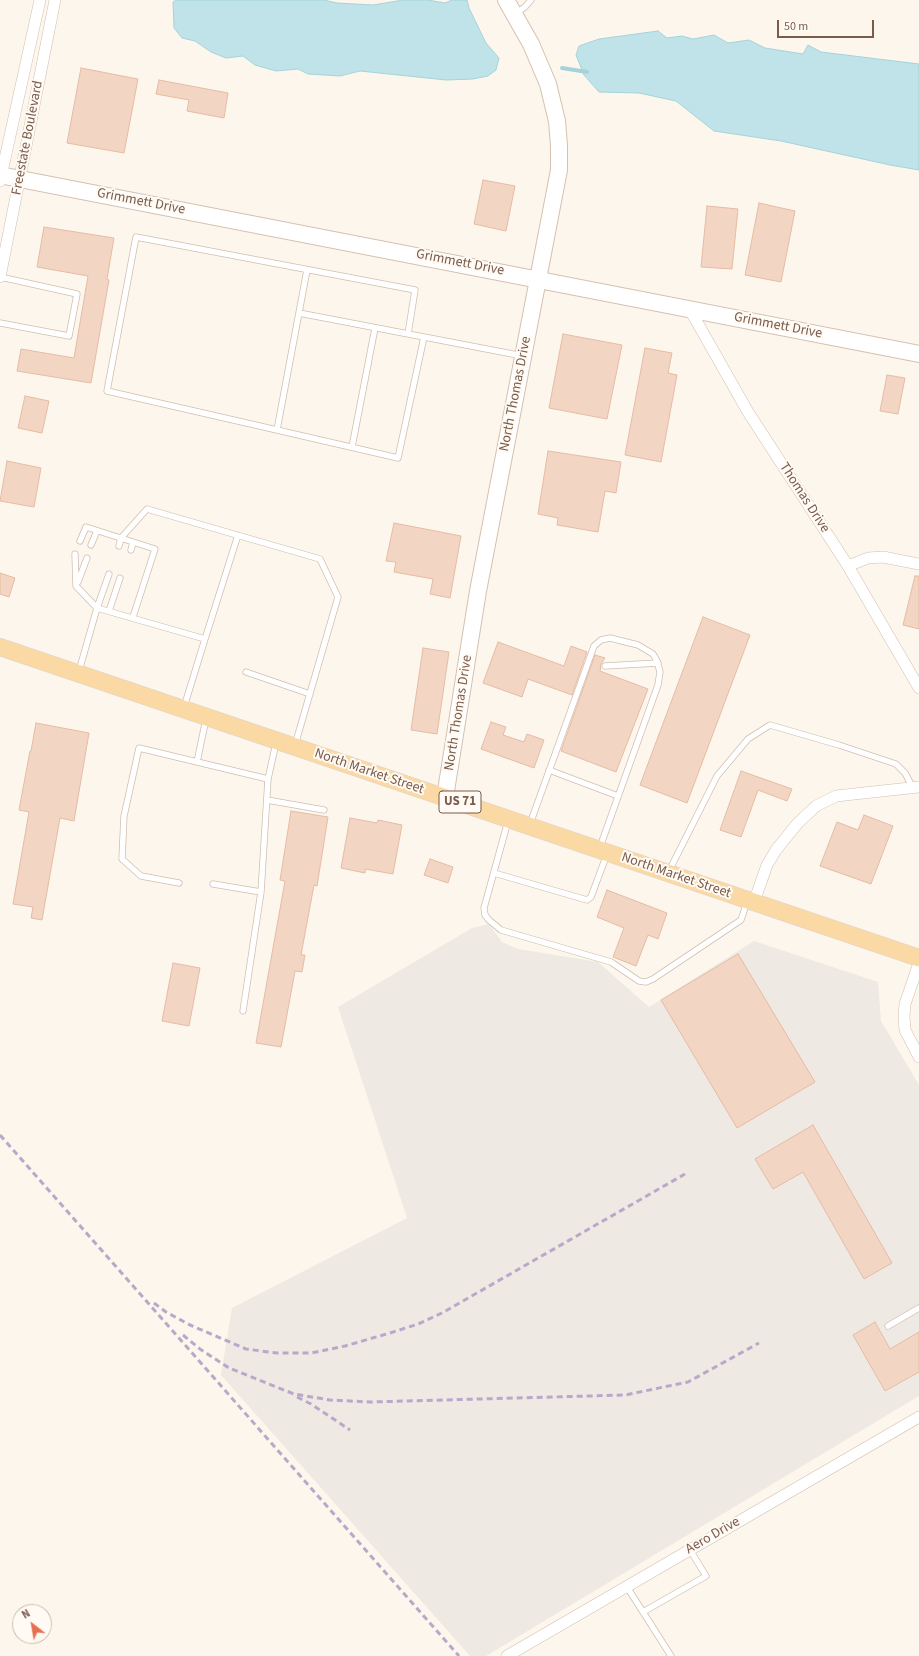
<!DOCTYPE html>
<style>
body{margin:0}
#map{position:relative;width:919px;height:1656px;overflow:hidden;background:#fdf6ec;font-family:"Source Sans 3",sans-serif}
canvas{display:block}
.north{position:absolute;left:12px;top:1604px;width:40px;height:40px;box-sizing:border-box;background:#fffaf3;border:1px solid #cabbb1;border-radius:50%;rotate:329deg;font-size:11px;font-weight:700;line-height:16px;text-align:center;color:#7a5c4d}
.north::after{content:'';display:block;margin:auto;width:14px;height:18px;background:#e76f51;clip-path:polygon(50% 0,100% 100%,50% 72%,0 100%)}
.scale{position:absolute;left:777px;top:20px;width:97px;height:18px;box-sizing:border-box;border:2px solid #7a5c4d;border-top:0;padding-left:5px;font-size:12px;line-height:14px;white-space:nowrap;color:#7a5c4d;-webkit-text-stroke:3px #fffaf3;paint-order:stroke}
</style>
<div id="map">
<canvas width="919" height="1656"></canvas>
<div class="north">N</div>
<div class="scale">50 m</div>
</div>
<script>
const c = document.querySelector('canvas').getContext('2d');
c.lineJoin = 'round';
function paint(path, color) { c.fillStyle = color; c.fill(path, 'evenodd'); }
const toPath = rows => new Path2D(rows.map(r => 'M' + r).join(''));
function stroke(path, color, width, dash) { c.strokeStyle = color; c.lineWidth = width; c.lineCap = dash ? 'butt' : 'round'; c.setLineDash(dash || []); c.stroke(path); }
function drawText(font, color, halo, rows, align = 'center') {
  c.font = font + ' "Source Sans 3",sans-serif'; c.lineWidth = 4; c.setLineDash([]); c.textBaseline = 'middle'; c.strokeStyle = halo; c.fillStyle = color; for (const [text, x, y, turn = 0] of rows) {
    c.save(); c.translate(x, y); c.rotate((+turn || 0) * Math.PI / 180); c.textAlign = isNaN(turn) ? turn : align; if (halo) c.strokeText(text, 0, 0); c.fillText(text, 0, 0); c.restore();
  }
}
paint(toPath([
 [489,924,502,942,518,949,598,962,649,1007,754,941,878,982,881,1021,919,1085,919,1396,486,1656,470,1656,221,1375,232,1308,407,1218,338,1007,472,928]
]), '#efe9e4');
const water = toPath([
 [176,0,324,0,337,3,373,5,403,0,428,0,445,3,452,0,467,0,469,8,486,43,499,58,496,70,488,76,473,79,446,80,360,71,340,76,308,74,298,69,276,71,255,65,243,56,226,58,211,52,195,41,182,38,174,28,173,2,176,0],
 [658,31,667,38,682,36,693,39,714,35,728,43,749,40,765,48,803,54,808,45,821,52,919,64,919,170,890,165,781,141,714,131,676,101,639,93,599,92,584,75,576,55,579,46,599,39,658,31]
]);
paint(water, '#bfe3e8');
stroke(water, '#a5d3da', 1);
stroke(toPath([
 [562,68,587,72]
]), '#a5d3da', 4);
const building = toPath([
 [81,68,138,79,124,153,67,143,81,68],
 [159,80,228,93,224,118,187,111,189,100,156,94,159,80],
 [483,180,515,186,506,231,474,224,483,180],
 [759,203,795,211,781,282,745,275,759,203],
 [707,206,738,209,732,269,701,267,707,206],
 [44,227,114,238,107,279,109,280,91,383,17,371,21,349,74,358,88,276,37,267,44,227],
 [563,334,622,345,607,419,549,408,563,334],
 [645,348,672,353,668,373,677,375,661,462,625,455,645,348],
 [887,375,905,378,898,414,880,411,887,375],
 [25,396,49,401,42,433,18,428,25,396],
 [548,451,621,462,616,493,605,491,598,532,557,525,558,518,538,514,548,451],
 [7,461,41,468,34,507,0,501,7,461],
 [394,523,461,536,450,598,430,594,433,579,394,572,396,562,386,561,394,523],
 [0,573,15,578,9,597,0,594,0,573],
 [915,576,919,576,919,629,903,625,915,576],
 [703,617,750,635,687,803,640,785,703,617],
 [498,642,564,666,571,646,587,652,572,695,528,679,522,697,483,683,498,642],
 [423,648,449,652,437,734,411,730,423,648],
 [595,655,605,658,601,664,600,671,648,689,616,772,561,751,595,655],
 [491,722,506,727,503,735,524,742,527,734,544,740,534,768,481,749,491,722],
 [36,723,89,733,74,821,60,818,42,920,31,918,33,907,13,904,29,812,19,810,30,751,31,751,36,723],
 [741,771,792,789,787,801,758,790,741,837,720,830,741,771],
 [291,811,328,817,317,886,314,885,301,955,305,955,302,972,295,971,281,1047,256,1043,285,881,280,880,291,811],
 [864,815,893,826,871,884,820,866,837,822,858,830,864,815],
 [350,818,377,823,378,820,402,825,393,874,365,869,365,873,341,868,350,818],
 [430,859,453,867,448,883,424,875,430,859],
 [607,890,667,913,658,939,648,935,636,966,613,957,624,928,597,917,607,890],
 [738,954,815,1082,737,1128,661,1000,738,954],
 [173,963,200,968,189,1026,162,1021,173,963],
 [813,1125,892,1263,864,1279,803,1172,773,1189,755,1159,813,1125],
 [875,1322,890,1349,919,1332,919,1372,885,1391,853,1335,875,1322]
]);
paint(building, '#f3d5c3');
stroke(building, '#e6bba3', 1);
const lane = toPath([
 [516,13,525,7,531,0],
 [307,270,277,430,107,391,136,237,415,290,408,334],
 [0,277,77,294,69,336,0,323],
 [299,313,523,356],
 [277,430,398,458,424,337],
 [352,447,375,328],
 [80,541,86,527,155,549,133,617],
 [91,545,97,531],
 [119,546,121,538,147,509,320,559,338,597,295,745],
 [131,550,133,542],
 [75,554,76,586,97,608,109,574],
 [78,582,87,558],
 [109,611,120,578],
 [205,639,238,535],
 [605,666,658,663],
 [79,671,97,608,205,639,184,707],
 [246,672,310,694],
 [197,762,206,719],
 [549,770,618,796],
 [268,779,276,743],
 [267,800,324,810],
 [508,821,484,908,485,915,489,920,501,930,611,962,639,981,646,982,653,979,741,920,747,902],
 [530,824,594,646,601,640,610,638,638,645,653,654,657,661,660,672,658,685,600,847],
 [669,871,717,776,748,739,770,725,839,745,896,764,905,773,913,788],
 [494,873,587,900,591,897,607,854],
 [179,883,141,876,122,859,124,816,139,748,268,779,261,892,243,1011],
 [213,884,261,892],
 [888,1326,919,1308],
 [627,1587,643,1612,706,1576,690,1550],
 [643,1612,671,1656]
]);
const street = toPath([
 [0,181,40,0],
 [0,277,55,0],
 [689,308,748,412,848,566,919,688],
 [848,566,868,558,883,557,919,564],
 [754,902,767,865,776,850,797,824,816,806,836,796,919,787],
 [919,963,905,1004,904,1017,905,1030,919,1057],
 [507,1656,919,1417]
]);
const secondary = toPath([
 [0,175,919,354],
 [445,797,478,591,559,170,559,146,557,121,548,84,531,44,506,0]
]);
const primary = toPath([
 [0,647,919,958]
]);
stroke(lane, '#d1beb0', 7);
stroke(street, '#d1beb0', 12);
stroke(secondary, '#d6c0b0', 18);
stroke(primary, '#dad1cd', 18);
stroke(lane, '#fff', 5.5);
stroke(street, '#fff', 11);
stroke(secondary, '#fff', 16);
stroke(primary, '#fbd9a5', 17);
stroke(toPath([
 [0,1135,459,1656],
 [154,1303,166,1312,190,1325,246,1349,277,1353,311,1353,345,1346,390,1333,418,1324,442,1313,685,1174],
 [183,1335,200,1349,229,1368,294,1394,330,1400,370,1402,625,1395,688,1382,759,1343],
 [297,1397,311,1404,350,1430]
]), '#b9a8c9', 3, [6, 4]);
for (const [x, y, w] of [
 [460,802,42]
]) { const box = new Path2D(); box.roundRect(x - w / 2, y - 11, w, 22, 3); c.fillStyle = '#fffaf3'; c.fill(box); stroke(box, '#7a5c4d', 1); }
drawText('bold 13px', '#7a5c4d', null, [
 ["US 71",460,802]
]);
drawText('14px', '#7a5c4d', '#fffaf3', [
 ["Freestate Boulevard",28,138,-79],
 ["Grimmett Drive",141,202,11],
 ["Grimmett Drive",460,263,11],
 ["Grimmett Drive",778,326,11],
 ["North Thomas Drive",516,394,-79],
 ["Thomas Drive",804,498,57],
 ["North Thomas Drive",459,713,-81],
 ["North Market Street",369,772,19],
 ["North Market Street",676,876,19],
 ["Aero Drive",713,1536,-30]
]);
</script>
